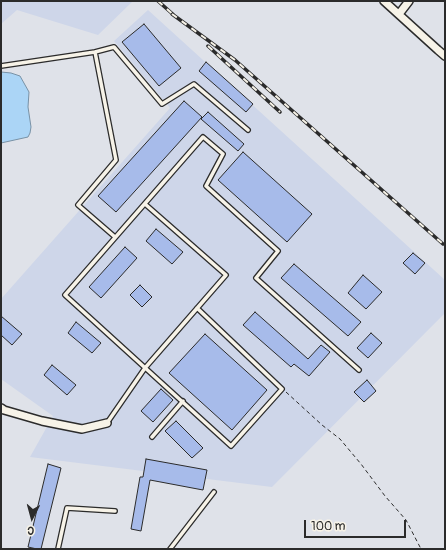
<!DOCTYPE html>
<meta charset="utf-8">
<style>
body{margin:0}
#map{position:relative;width:446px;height:550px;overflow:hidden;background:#dfe2e9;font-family:Pangolin,sans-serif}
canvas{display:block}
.frame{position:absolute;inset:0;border:2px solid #2b2b2b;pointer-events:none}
.north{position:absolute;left:12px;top:498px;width:40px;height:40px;-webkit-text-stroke:3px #f7f3e8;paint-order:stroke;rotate:186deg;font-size:11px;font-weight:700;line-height:16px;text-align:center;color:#2b2b2b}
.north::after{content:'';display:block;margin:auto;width:14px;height:18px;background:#2b2b2b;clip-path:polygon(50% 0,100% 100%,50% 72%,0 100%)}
.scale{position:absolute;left:304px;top:520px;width:102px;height:18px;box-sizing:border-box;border:2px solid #2b2b2b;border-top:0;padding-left:5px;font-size:12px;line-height:14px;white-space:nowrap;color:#2b2b2b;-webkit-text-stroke:3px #f7f3e8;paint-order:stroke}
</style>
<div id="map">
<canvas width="446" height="550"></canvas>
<div class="frame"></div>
<div class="north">С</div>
<div class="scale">100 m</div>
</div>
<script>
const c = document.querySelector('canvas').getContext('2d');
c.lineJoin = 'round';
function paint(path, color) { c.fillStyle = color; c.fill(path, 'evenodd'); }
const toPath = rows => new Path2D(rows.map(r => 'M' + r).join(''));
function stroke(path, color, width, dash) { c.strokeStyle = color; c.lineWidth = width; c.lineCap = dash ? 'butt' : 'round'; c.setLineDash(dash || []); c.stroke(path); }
paint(toPath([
 [1,1,133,1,98,35,17,10,1,24],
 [148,10,445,280,445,313,272,487,30,457,53,416,1,379,1,299,170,108,114,41]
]), '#ced6e9');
const water = toPath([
 [1,72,11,73,20,76,29,92,28,107,31,127,30,133,28,137,1,143,1,72]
]);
paint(water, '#abd5f6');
stroke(water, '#7891a5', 1);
const building = toPath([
 [144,24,181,68,159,86,122,42,144,24],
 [206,62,253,104,246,112,199,71,206,62],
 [184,101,202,117,116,212,98,196,184,101],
 [208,112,244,144,238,151,201,119,208,112],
 [243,152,312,214,287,242,218,180,243,152],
 [156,229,183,252,172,264,146,241,156,229],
 [125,247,137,258,101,298,89,287,125,247],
 [413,253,425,263,415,274,403,263,413,253],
 [294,264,361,322,348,336,281,278,294,264],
 [363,275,382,292,366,309,348,293,363,275],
 [140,285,152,297,142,307,130,295,140,285],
 [255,312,308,359,321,345,330,352,309,376,294,364,291,367,243,325,255,312],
 [1,316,22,334,12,345,1,335,1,316],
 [76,322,101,343,92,353,68,333,76,322],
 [371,333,382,343,368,358,357,348,371,333],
 [205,334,267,390,232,430,169,373,205,334],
 [52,365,76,385,67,395,44,375,52,365],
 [367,380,376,391,364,402,354,392,367,380],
 [161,389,173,400,153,422,141,411,161,389],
 [176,421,203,448,192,458,165,431,176,421],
 [146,459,207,470,203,490,150,480,141,531,131,529,140,477,143,477,146,459],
 [48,464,61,468,41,549,37,549,28,547,48,464]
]);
paint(building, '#a7bbea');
stroke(building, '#2b2b2b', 1);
const lane = toPath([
 [95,52,114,47,162,104,194,84,248,130],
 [1,66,95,52,116,160,78,205,115,237],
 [197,308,282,389,231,446,65,295,203,137,223,154,206,186,278,251,256,278,359,370],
 [107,423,145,368,226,275,145,204],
 [152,437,183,401],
 [58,549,67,508,115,511],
 [170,549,214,492]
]);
const street = toPath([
 [384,1,438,50,445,56],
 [399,14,409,1],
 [1,408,4,410,42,421,82,429,107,423]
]);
stroke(lane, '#2b2b2b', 6);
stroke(street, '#2b2b2b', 10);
stroke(toPath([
 [286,392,322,425,340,439,361,464,385,496,406,520,421,549]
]), '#2b2b2b', 1, [4, 3]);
stroke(lane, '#f7f3e8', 3.5);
stroke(street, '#f7f3e8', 7);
const rail = toPath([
 [158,1,176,17],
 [172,14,235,60,443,244],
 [208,46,280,112]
]);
stroke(rail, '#2b2b2b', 3.5);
stroke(rail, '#f7f3e8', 2, [6]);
</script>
